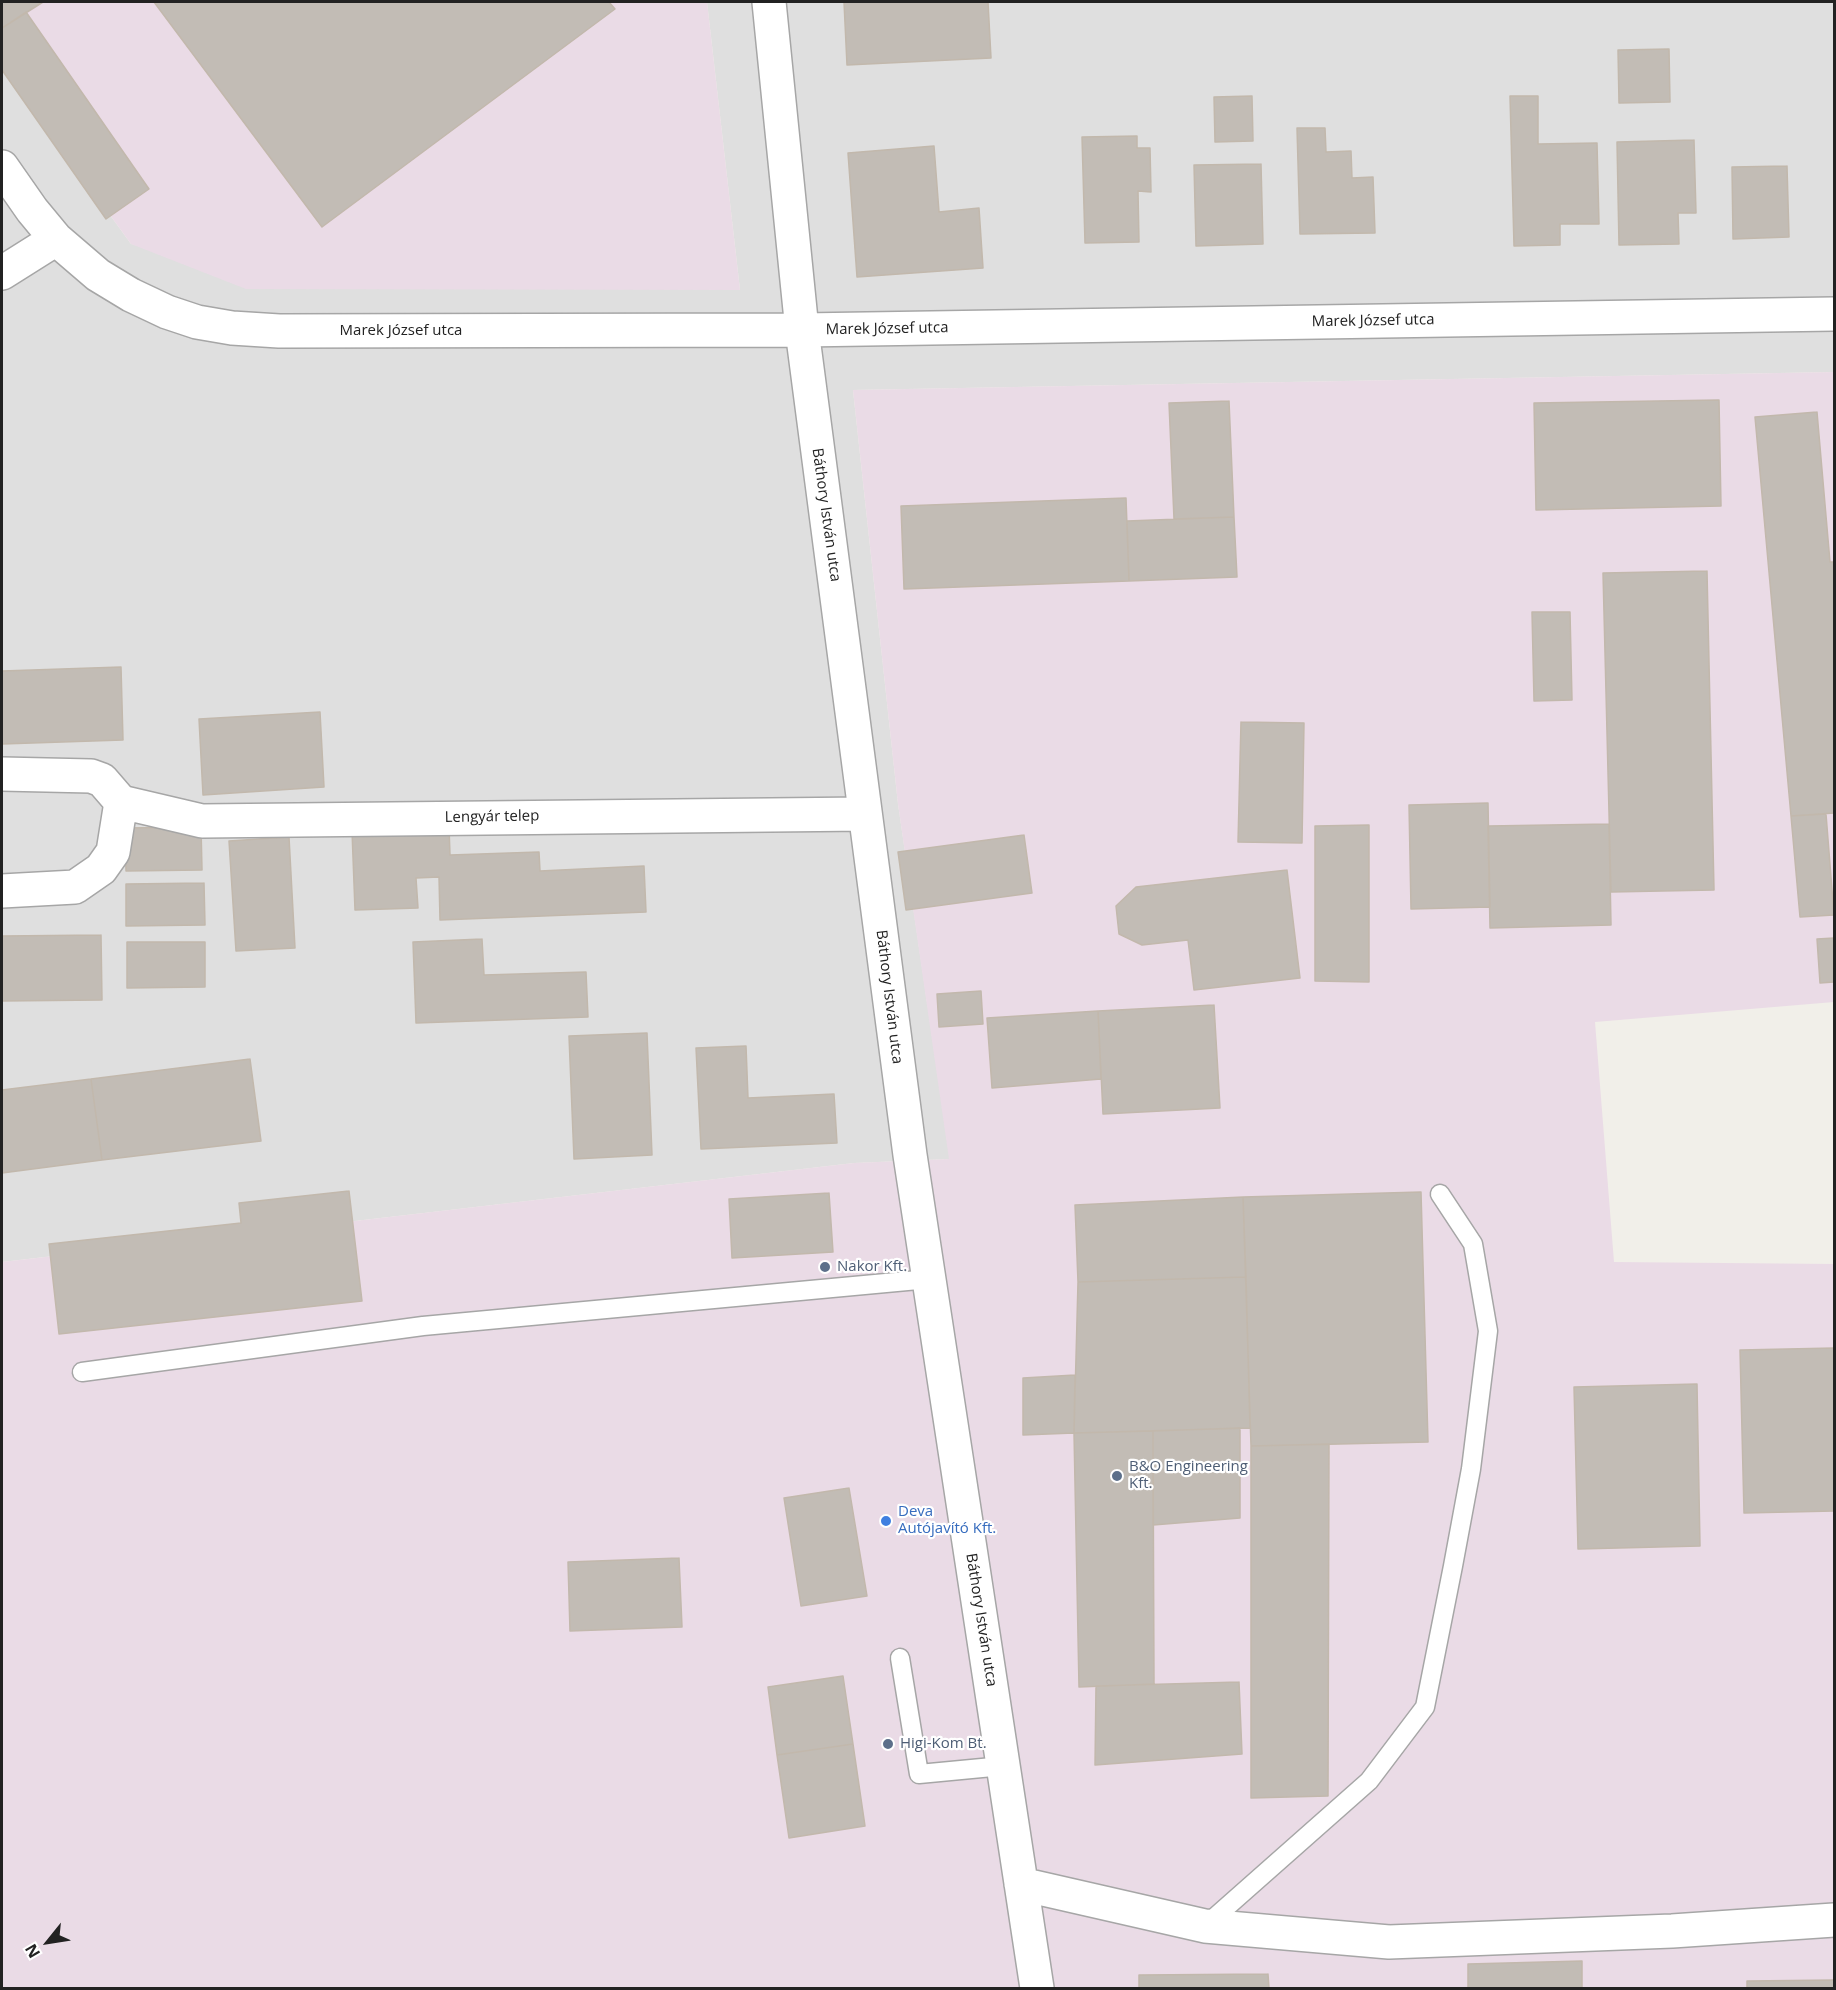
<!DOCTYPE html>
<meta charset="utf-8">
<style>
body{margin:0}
#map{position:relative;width:1836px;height:1990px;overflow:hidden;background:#f1efe9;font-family:"Open Sans",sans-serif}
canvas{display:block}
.frame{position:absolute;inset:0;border:3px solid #222;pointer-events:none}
.north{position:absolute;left:18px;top:1912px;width:60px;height:60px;-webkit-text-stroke:4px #fff;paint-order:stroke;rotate:240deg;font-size:16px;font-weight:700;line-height:24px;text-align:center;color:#222}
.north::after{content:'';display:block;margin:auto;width:21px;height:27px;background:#222;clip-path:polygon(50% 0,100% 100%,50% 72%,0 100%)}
</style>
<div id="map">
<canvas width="1836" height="1990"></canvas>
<div class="frame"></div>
<div class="north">N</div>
</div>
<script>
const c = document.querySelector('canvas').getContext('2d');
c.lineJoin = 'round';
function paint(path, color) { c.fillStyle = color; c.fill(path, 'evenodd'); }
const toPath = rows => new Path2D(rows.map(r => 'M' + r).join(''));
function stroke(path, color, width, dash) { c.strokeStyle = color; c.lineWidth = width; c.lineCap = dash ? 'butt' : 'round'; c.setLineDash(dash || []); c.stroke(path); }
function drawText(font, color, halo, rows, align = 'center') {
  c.font = font + ' "Open Sans",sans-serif'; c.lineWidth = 4.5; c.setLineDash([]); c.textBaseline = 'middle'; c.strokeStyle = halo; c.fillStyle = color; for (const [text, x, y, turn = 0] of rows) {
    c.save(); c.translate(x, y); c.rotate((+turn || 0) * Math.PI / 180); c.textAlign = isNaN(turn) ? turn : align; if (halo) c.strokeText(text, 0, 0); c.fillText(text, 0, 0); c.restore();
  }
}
paint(toPath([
 [707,2,1834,2,1834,372,853,390,898,804,950,1159,854,1163,2,1262,2,66,131,244,740,290]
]), '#dfdfdf');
paint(toPath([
 [2,2,707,2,740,290,246,289,131,244,2,66],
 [1834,372,1834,1002,1595,1022,1614,1262,1834,1264,1834,1988,2,1988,2,1262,854,1163,949,1159,898,804,853,390]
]), '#eadbe6');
const building = toPath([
 [2,2,43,2,2,28,2,2],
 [154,2,609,2,615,9,322,227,154,2],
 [844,2,988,2,991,58,847,65,844,2],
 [26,12,149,189,106,219,2,70,2,28,26,12],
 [1669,49,1670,102,1619,103,1618,50,1669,49],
 [1252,96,1253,141,1215,142,1214,97,1252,96],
 [1510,96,1538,96,1538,144,1597,143,1599,224,1560,224,1560,245,1514,246,1510,96],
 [1297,128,1325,128,1326,152,1351,151,1352,178,1373,177,1375,233,1300,234,1297,128],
 [1137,136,1137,148,1150,148,1151,192,1138,191,1139,242,1085,243,1082,137,1137,136],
 [1694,140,1696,213,1678,213,1679,244,1619,245,1617,142,1694,140],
 [934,146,939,212,979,208,983,268,857,277,848,153,934,146],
 [1261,164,1263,244,1196,246,1194,165,1261,164],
 [1787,166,1789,237,1733,239,1732,167,1787,166],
 [1719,400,1721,506,1536,510,1534,403,1719,400],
 [1229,401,1234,517,1174,519,1169,403,1229,401],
 [1817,412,1830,562,1834,562,1834,813,1791,816,1755,417,1817,412],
 [1126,498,1129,581,904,589,901,506,1126,498],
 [1234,517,1237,577,1129,581,1127,521,1234,517],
 [1707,571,1714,890,1611,892,1603,573,1707,571],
 [1532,612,1570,612,1572,700,1534,701,1532,612],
 [121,667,123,740,2,744,2,671,121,667],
 [320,712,324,787,203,795,199,719,320,712],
 [1241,722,1304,723,1302,843,1238,842,1241,722],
 [1488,803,1490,907,1411,909,1409,805,1488,803],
 [1826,814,1834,915,1800,917,1791,816,1826,814],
 [1609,824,1611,925,1490,928,1488,826,1609,824],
 [1369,825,1369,982,1315,981,1315,826,1369,825],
 [201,827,202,870,126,871,125,828,201,827],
 [449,827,450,855,539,852,540,871,644,866,646,912,440,920,439,877,416,878,418,908,355,910,352,831,449,827],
 [1024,835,1032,893,906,910,898,852,1024,835],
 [289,837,295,948,236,951,229,841,289,837],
 [1287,870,1300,978,1194,990,1188,940,1142,945,1119,934,1116,906,1136,887,1287,870],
 [204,883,205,925,126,926,126,884,204,883],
 [101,935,102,1000,2,1001,2,936,101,935],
 [1834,938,1834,982,1820,983,1817,939,1834,938],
 [482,939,484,975,586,972,588,1017,416,1023,413,942,482,939],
 [127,942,205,942,205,987,127,988,127,942],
 [981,991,983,1024,939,1027,937,994,981,991],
 [1214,1005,1220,1108,1103,1114,1098,1011,1214,1005],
 [1098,1011,1101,1079,992,1088,987,1018,1098,1011],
 [647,1033,652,1155,574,1159,569,1036,647,1033],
 [746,1046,748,1098,834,1094,837,1143,701,1149,696,1048,746,1046],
 [250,1059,261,1141,102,1160,91,1079,250,1059],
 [91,1079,102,1160,2,1173,2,1090,91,1079],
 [349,1191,362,1301,59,1334,49,1244,241,1223,239,1203,349,1191],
 [1421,1192,1428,1442,1251,1446,1243,1197,1421,1192],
 [829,1193,833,1252,732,1258,729,1199,829,1193],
 [1243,1197,1246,1277,1078,1282,1075,1205,1243,1197],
 [1246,1277,1250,1428,1074,1433,1078,1282,1246,1277],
 [1834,1348,1834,1511,1744,1513,1740,1350,1834,1348],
 [1075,1375,1074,1433,1023,1435,1023,1378,1075,1375],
 [1697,1384,1700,1546,1578,1549,1574,1387,1697,1384],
 [1240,1428,1240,1518,1153,1525,1153,1431,1240,1428],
 [1153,1431,1154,1684,1079,1687,1074,1433,1153,1431],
 [1329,1444,1328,1796,1251,1798,1251,1446,1329,1444],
 [849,1488,867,1596,801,1606,784,1498,849,1488],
 [679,1558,682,1627,570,1631,568,1562,679,1558],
 [843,1676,853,1744,777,1755,768,1687,843,1676],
 [1239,1682,1242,1754,1095,1765,1096,1686,1239,1682],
 [853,1744,865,1826,789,1838,777,1755,853,1744],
 [1582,1961,1582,1988,1468,1988,1468,1964,1582,1961],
 [1268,1974,1269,1988,1139,1988,1139,1975,1268,1974],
 [1834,1980,1834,1988,1747,1988,1747,1981,1834,1980]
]);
paint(building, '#c2bcb5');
stroke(building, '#c2b8ac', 1.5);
const lane = toPath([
 [82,1372,423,1326,929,1279],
 [900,1658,919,1774,1003,1766],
 [1205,1926,1369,1781,1425,1707,1453,1566,1471,1469,1488,1331,1473,1244,1440,1194]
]);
const street = toPath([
 [769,2,802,330,910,1155,1037,1988],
 [2,167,32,210,56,239,98,275,131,295,167,312,197,322,232,328,279,331,802,330,1834,314],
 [2,273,56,239],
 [2,774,91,776,102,780,121,802,202,821,865,814],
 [2,891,75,887,101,869,113,852,121,802],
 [1021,1884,1205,1926,1389,1942,1672,1931,1834,1920]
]);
stroke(lane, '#a6a6a6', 21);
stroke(street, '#a6a6a6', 36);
stroke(lane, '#fff', 18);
stroke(street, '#fff', 33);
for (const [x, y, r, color] of [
 [825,1267,6,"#5c6f8a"],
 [1117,1476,6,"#5c6f8a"],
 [886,1521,6,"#3f7fe0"],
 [888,1744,6,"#5c6f8a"]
]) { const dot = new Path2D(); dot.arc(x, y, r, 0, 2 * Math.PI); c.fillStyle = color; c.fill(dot); stroke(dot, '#fff', 2); }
drawText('15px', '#222', '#fff', [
 ["Marek József utca",1373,321,-1],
 ["Marek József utca",887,329,-1],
 ["Marek József utca",401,331],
 ["Báthory István utca",826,515,82],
 ["Lengyár telep",492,817,-1],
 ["Báthory István utca",889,997,83],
 ["Báthory István utca",981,1620,81]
]);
drawText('15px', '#4e5e75', '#fff', [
 ["Nakor Kft.",837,1267],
 ["B&O Engineering",1129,1467],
 ["Kft.",1129,1484],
 ["Higi-Kom Bt.",900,1744]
], 'left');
drawText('15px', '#366cbe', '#fff', [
 ["Deva",898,1512],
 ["Autójavító Kft.",898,1529]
], 'left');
</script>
